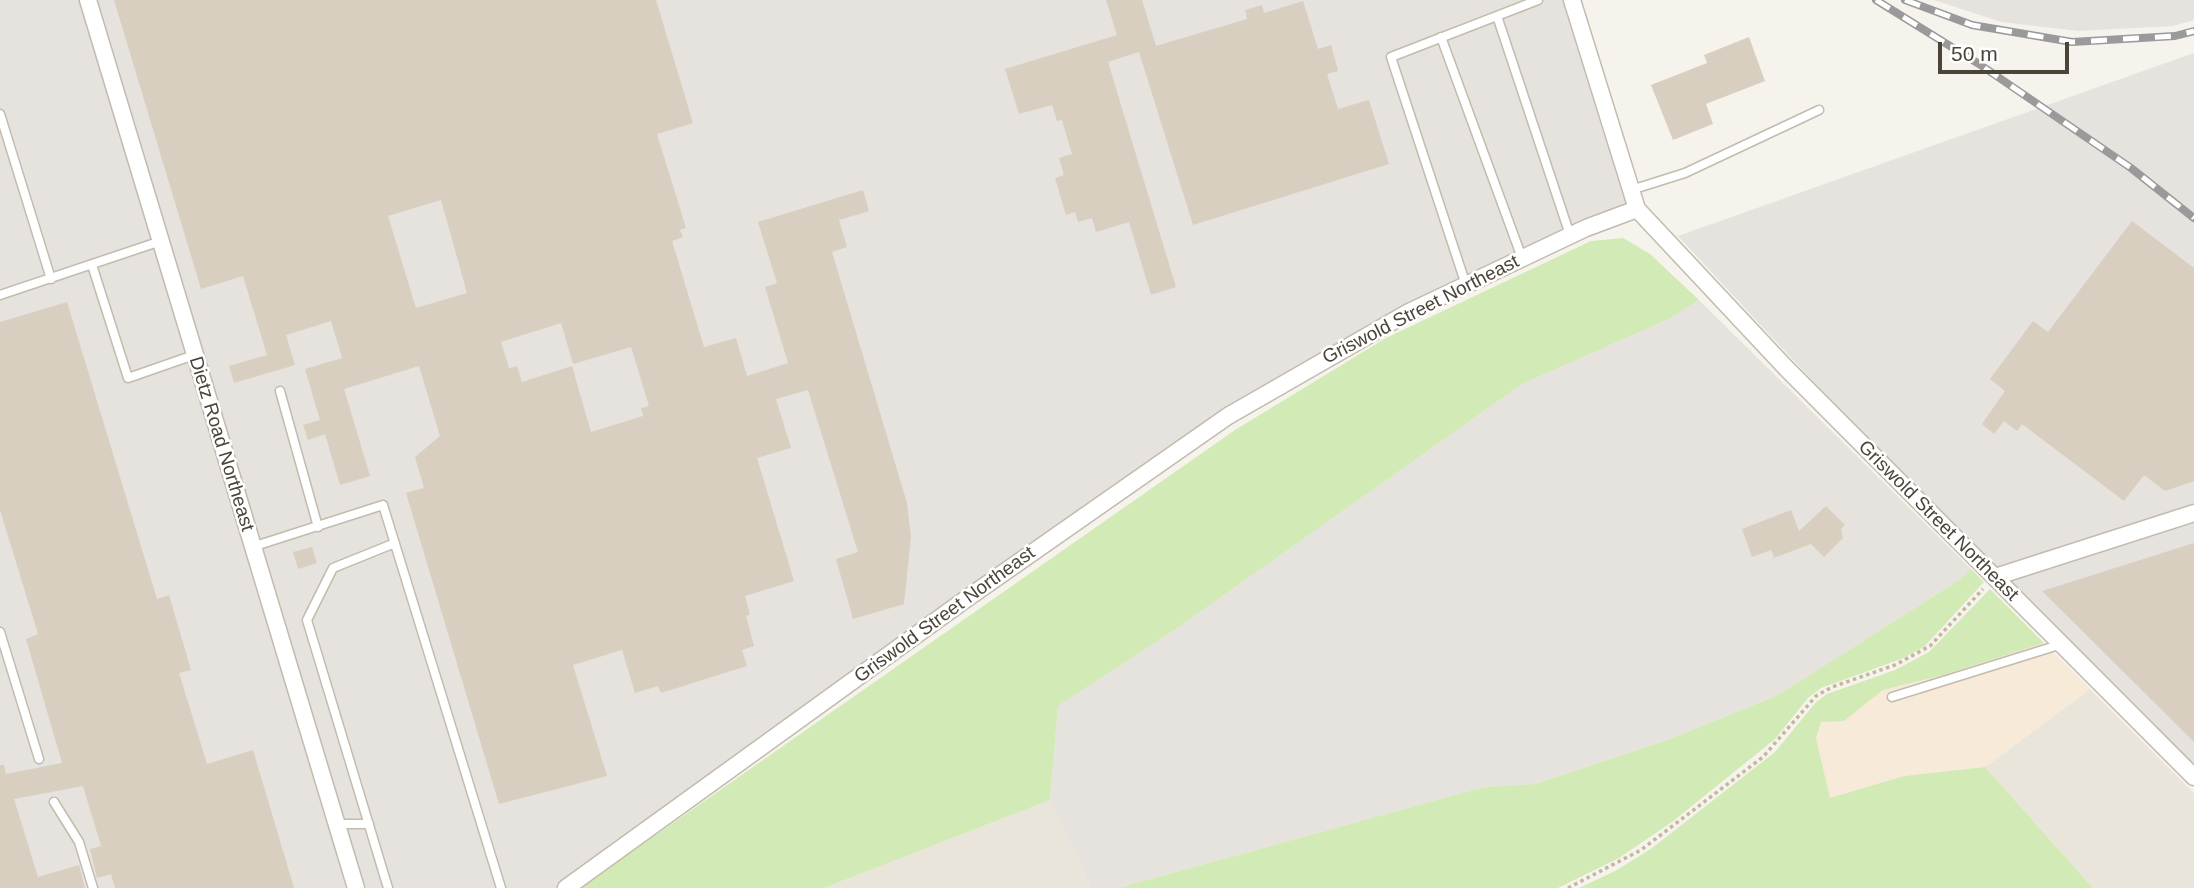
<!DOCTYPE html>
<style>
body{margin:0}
#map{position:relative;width:2194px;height:888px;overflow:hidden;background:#f6f3ec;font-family:Helvetica,sans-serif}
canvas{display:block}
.scale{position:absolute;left:1938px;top:42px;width:131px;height:32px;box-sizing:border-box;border:4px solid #4b4439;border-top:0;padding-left:9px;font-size:21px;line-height:24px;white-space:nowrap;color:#4b4439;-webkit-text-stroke:5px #fff;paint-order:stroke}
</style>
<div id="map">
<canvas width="2194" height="888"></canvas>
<div class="scale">50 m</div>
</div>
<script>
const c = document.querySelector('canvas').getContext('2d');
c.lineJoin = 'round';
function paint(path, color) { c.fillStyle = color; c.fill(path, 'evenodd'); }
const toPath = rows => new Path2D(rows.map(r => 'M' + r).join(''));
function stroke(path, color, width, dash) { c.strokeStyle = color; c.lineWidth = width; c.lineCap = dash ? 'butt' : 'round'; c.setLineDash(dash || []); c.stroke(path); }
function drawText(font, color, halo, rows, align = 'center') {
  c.font = font + ' Helvetica,sans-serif'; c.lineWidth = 5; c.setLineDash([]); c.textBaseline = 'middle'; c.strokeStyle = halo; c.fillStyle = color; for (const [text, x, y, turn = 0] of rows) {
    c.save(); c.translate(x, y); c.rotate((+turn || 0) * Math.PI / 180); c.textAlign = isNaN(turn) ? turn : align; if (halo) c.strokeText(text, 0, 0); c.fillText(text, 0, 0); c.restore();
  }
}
paint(toPath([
 [2090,689,2194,793,2194,888,2093,888,1985,767],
 [1050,800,1091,888,824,888]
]), '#eae5da');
paint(toPath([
 [2044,643,2090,689,1985,767,1904,776,1830,799,1816,738,1821,722,1844,720,1883,690,1940,676]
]), '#f7ead8');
paint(toPath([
 [0,0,1572,0,1637,209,1586,228,1228,416,566,888,0,888],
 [1934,0,2194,0,2194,20,2173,26,2079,31,2001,22],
 [2194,53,2194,777,2003,586,1678,236],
 [1699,300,1971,569,1959,580,1778,695,1670,739,1535,784,1484,787,1118,888,1091,888,1050,800,1058,706,1176,629,1522,384,1669,319]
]), '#e6e2dd');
paint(toPath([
 [1623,238,1650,254,1699,300,1669,319,1522,384,1176,629,1058,706,1050,800,824,888,580,888,1235,430,1386,338,1591,241],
 [1971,569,1984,582,1924,647,1901,659,1821,688,1808,698,1775,739,1672,822,1619,858,1558,888,1118,888,1484,787,1535,784,1670,739,1778,695,1959,580],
 [1990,589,2044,643,1940,676,1883,690,1844,721,1821,722,1816,738,1830,798,1904,776,1985,767,2093,888,1579,888,1617,870,1652,848,1775,752,1816,702,1827,694,1895,670,1929,652]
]), '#d2eab5');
paint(toPath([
 [114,0,656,0,693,123,657,134,686,228,680,230,683,237,672,241,704,347,736,338,747,376,788,363,765,287,777,283,758,222,863,190,869,211,839,220,847,247,832,252,907,503,911,537,904,604,853,619,836,559,858,552,808,390,776,399,791,448,757,458,794,581,745,596,750,614,746,616,754,646,742,650,747,666,661,693,658,686,635,693,622,650,573,665,607,776,499,804,406,493,424,488,415,457,440,436,419,366,344,389,370,476,340,485,325,434,308,440,303,425,320,420,305,369,342,358,331,321,286,335,295,365,234,383,229,366,267,355,243,276,201,289],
 [441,200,467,293,416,308,388,216],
 [561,323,573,364,631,347,649,406,641,408,643,416,591,432,572,366,522,382,517,366,509,368,501,342],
 [1106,0,1142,0,1156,46,1247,19,1245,10,1262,5,1264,13,1303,1,1318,49,1331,45,1338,71,1327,74,1338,109,1369,100,1389,164,1193,225,1139,52,1108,62,1176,287,1151,295,1129,222,1096,232,1092,218,1078,222,1075,212,1066,215,1055,178,1064,175,1059,158,1072,154,1062,120,1057,121,1052,105,1019,114,1005,69,1117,35],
 [1749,37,1765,81,1706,104,1713,124,1673,140,1651,85,1707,63,1704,55],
 [2132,221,2194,268,2194,481,2165,491,2144,475,2124,501,2022,424,2017,431,2004,421,1994,434,1982,424,2005,391,1990,379,2033,321,2048,332],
 [67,302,157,599,169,595,191,670,179,673,207,764,253,750,294,888,115,888,111,874,97,878,90,849,101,846,83,786,14,799,38,877,79,865,85,888,0,888,0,765,4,765,6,774,62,763,26,639,38,634,0,510,0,322],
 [1826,506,1845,525,1841,529,1843,538,1824,557,1811,544,1771,559,1774,557,1771,550,1752,557,1742,529,1791,510,1799,531],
 [2194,543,2194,742,2042,591],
 [312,547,317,563,298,569,293,552]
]), '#d8cfc1');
const lane = toPath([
 [1497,16,1570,235],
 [1441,37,1522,258],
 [0,114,51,279],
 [1631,190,1685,173,1819,110],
 [92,265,128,378,194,355],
 [1466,285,1391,57,1538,0],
 [0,295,161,241],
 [280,391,318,527],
 [252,547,383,505,501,888],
 [0,632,39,759],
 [1892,697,2062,644],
 [54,802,79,842,93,888],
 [336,824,369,824],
 [388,888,307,620,333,568,395,543]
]);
const street = toPath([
 [88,0,356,888],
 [1572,0,1637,209,1786,368,2194,777],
 [1995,577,2194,513],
 [566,888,966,599,1228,416,1409,312,1586,228,1637,209]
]);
stroke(lane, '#c2bbae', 11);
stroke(street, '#c2bbae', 19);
stroke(toPath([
 [1568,888,1641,850,1763,757,1816,696,1832,687,1895,665,1930,646,1983,589]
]), '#c4b79f', 3.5, [3.5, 3.5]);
stroke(lane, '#fff', 8);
stroke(street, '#fff', 16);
const rail = toPath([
 [1876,0,1979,64,2131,168,2194,218],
 [1905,0,1972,25,2072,42,2175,36,2194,31]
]);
stroke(rail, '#9a9a9a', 8);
stroke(rail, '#fff', 5, [16]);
drawText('19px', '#4b4439', '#fff', [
 ["Griswold Street Northeast",1421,310,-27],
 ["Dietz Road Northeast",221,444,73],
 ["Griswold Street Northeast",1938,521,45],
 ["Griswold Street Northeast",945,615,-36]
]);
</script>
